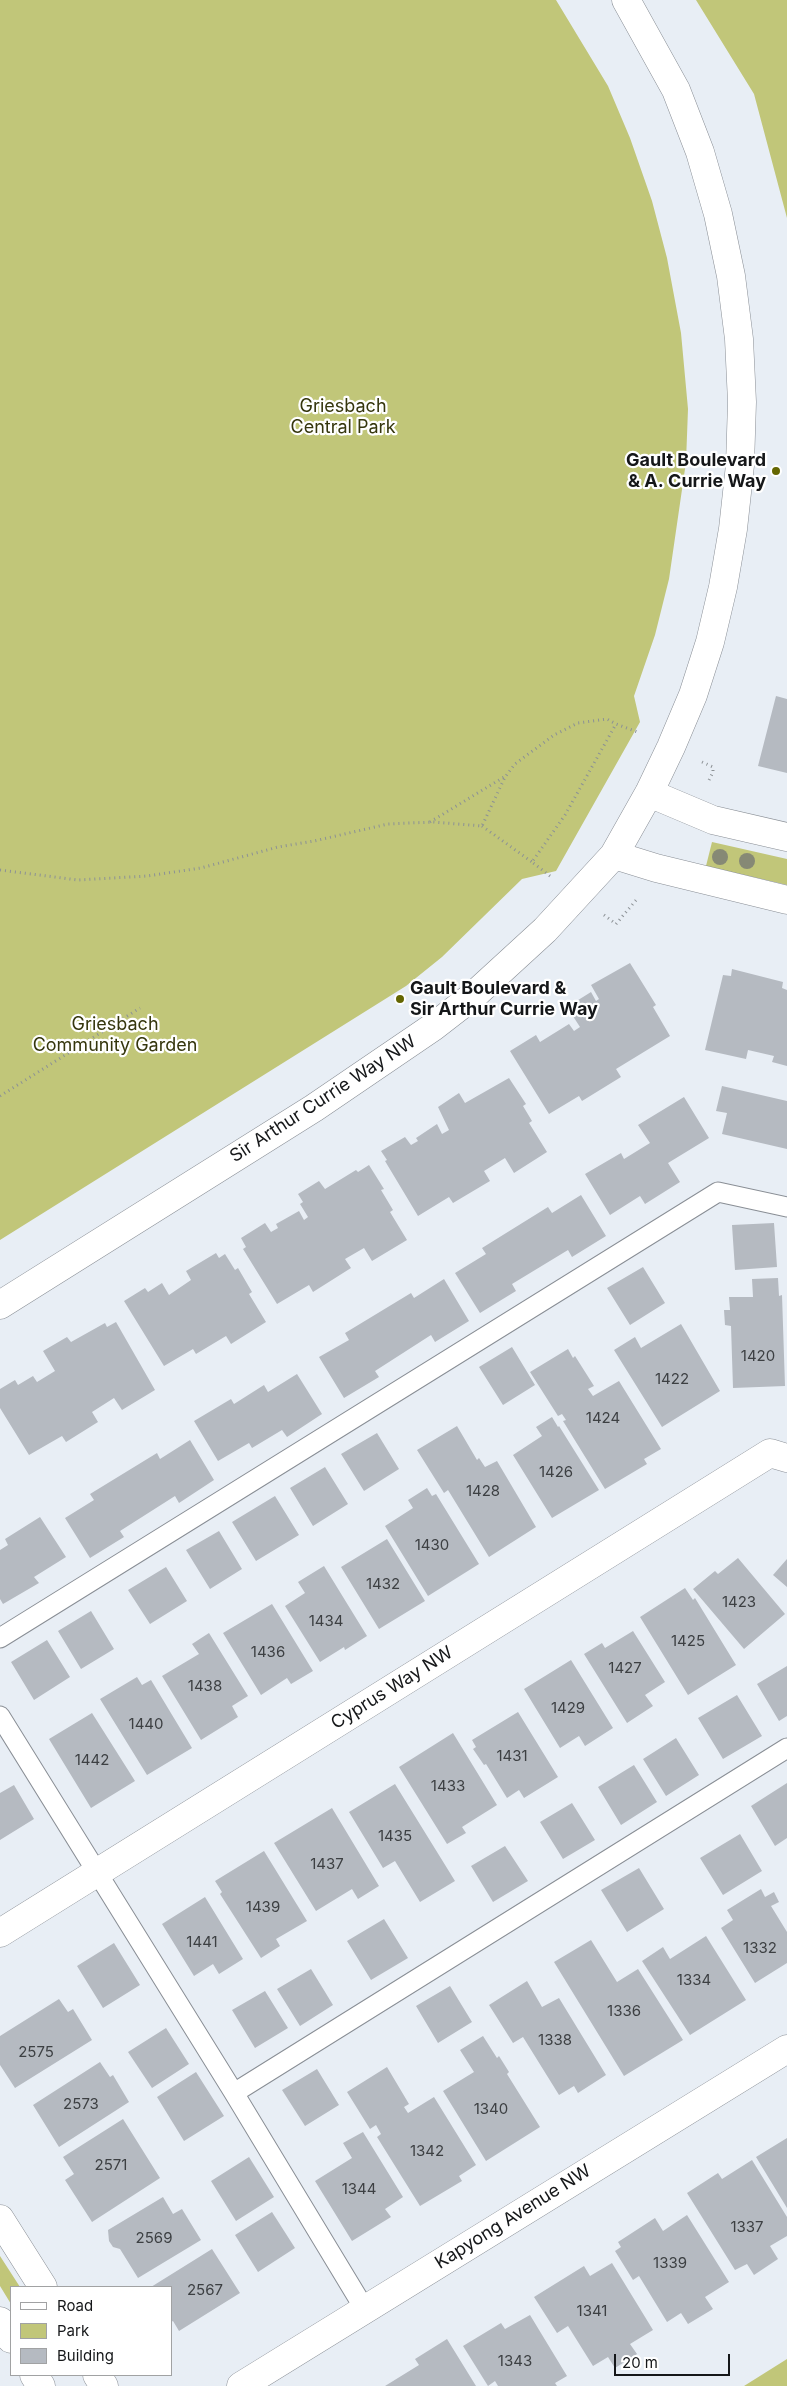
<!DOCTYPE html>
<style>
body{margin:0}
#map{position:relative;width:787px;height:2386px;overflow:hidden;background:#e8eef5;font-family:Inter,sans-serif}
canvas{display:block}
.legend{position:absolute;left:10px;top:2286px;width:162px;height:90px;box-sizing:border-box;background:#fff;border:1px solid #a1a2a3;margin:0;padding:6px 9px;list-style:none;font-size:15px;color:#151719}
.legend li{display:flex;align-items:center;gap:10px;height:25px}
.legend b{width:25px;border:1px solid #a1a2a3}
.scale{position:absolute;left:614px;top:2354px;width:116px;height:22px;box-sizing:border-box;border:2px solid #151719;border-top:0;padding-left:6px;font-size:15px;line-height:18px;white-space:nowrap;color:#151719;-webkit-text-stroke:4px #fff;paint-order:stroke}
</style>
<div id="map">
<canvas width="787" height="2386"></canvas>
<ul class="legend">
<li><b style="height:6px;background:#fff"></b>Road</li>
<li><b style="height:14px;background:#c1c679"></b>Park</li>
<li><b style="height:14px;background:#b5bac1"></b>Building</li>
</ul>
<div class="scale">20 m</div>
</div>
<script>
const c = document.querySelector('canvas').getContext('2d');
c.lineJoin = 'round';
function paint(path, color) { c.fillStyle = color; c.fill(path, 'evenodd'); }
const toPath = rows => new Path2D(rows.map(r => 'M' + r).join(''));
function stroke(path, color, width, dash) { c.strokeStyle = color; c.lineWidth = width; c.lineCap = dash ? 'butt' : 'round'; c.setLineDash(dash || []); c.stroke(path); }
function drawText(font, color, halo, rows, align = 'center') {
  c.font = font + ' Inter,sans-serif'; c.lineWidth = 4.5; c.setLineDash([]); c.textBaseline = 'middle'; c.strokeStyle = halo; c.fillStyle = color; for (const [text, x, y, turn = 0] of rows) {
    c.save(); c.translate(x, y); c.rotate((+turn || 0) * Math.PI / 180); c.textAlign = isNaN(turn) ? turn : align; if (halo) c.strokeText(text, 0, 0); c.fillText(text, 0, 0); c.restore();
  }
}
paint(toPath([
 [0,0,556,0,608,86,630,138,652,201,667,258,681,333,688,409,686,462,669,579,655,635,634,696,640,722,556,871,522,879,442,957,406,986,0,1240],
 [696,0,787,0,787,218,754,94],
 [712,842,787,859,787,885,706,866],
 [0,2256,20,2287,11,2287,11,2304,0,2286],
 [787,2359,787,2386,744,2386]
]), '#c1c679');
paint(toPath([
 [776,696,787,699,787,773,758,766],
 [630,963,656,1005,653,1007,670,1036,616,1069,621,1077,582,1101,579,1096,549,1114,510,1051,536,1035,540,1042,569,1024,574,1031,580,1027,567,1007,591,992,596,1001,599,999,591,985],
 [732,969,783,982,782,988,787,990,787,1066,772,1062,774,1056,748,1050,746,1059,705,1050,723,975,731,976],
 [509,1078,526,1104,523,1106,532,1121,529,1123,547,1152,514,1173,505,1158,484,1171,490,1181,453,1203,449,1197,418,1216,385,1161,387,1160,381,1151,405,1137,411,1145,418,1141,416,1138,437,1124,442,1134,449,1130,438,1107,459,1093,465,1103],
 [722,1086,787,1101,787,1149,722,1134,727,1113,716,1111],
 [684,1097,709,1138,668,1163,680,1182,645,1204,640,1196,610,1215,585,1174,621,1153,624,1159,650,1143,638,1125],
 [369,1165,384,1189,381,1190,393,1210,390,1212,407,1240,372,1261,364,1248,345,1259,351,1268,313,1292,309,1285,277,1304,243,1249,246,1247,241,1238,265,1223,271,1232,278,1228,276,1224,299,1211,304,1220,308,1217,300,1204,303,1202,298,1194,319,1181,325,1189,356,1170,358,1172],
 [581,1195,606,1236,572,1257,568,1250,512,1284,516,1291,480,1313,455,1273,486,1254,482,1248,548,1207,552,1213],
 [774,1223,777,1267,735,1270,732,1225],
 [216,1253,219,1258,225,1254,235,1270,238,1268,252,1292,249,1294,266,1322,231,1344,226,1336,196,1354,193,1349,164,1366,124,1301,145,1288,148,1292,162,1283,169,1295,191,1280,186,1271],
 [643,1267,665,1303,630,1325,607,1288],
 [778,1278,779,1296,782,1295,785,1386,733,1388,731,1326,725,1325,724,1310,730,1310,729,1297,753,1297,752,1279],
 [444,1279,469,1321,435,1342,431,1335,375,1371,379,1377,344,1398,319,1357,349,1340,345,1333,411,1293,414,1298],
 [116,1322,155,1390,122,1410,114,1398,92,1412,98,1422,66,1442,62,1436,29,1455,0,1408,0,1389,15,1380,18,1385,33,1376,37,1382,55,1371,43,1351,67,1337,71,1342,105,1323,107,1327],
 [681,1324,720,1391,662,1427,614,1350,635,1337,641,1348],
 [512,1347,535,1385,503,1405,479,1367],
 [568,1349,573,1358,575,1356,594,1386,588,1389,593,1396,619,1381,661,1449,644,1459,647,1464,605,1489,563,1421,566,1420,562,1414,558,1416,530,1372],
 [297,1374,322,1414,287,1437,282,1430,252,1448,249,1443,218,1461,194,1421,231,1399,234,1404,264,1385,268,1392],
 [552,1417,558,1427,559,1426,599,1490,552,1518,513,1455,542,1436,536,1427],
 [457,1426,477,1460,479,1458,485,1467,497,1461,536,1527,489,1557,448,1490,444,1493,417,1450],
 [377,1433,399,1469,364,1491,341,1454],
 [190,1440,214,1480,179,1503,175,1496,120,1531,124,1537,90,1558,65,1518,94,1500,90,1494,157,1453,160,1459],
 [325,1467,348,1504,313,1526,290,1488],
 [427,1488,432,1496,436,1494,479,1564,428,1596,385,1526,413,1508,408,1500],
 [275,1496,299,1535,256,1561,232,1522],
 [40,1517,66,1557,34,1577,39,1583,3,1604,0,1599,0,1550,8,1545,5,1539],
 [219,1531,242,1569,210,1589,186,1550],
 [387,1539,425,1601,379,1629,341,1567],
 [738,1558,785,1614,744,1649,693,1589,715,1571,718,1574],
 [787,1559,787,1587,773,1575],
 [324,1566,367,1636,345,1650,344,1647,320,1662,285,1606,305,1593,298,1582],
 [166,1567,187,1601,150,1624,128,1590],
 [685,1588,693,1600,695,1598,736,1665,688,1695,640,1617],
 [272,1604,313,1671,291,1684,287,1678,261,1695,223,1633],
 [91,1611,114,1649,81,1669,58,1631],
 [633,1631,665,1682,645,1695,653,1706,627,1723,584,1654,602,1643,605,1648],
 [209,1633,248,1696,232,1706,238,1717,201,1740,162,1676,199,1654,192,1644],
 [47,1640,70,1677,34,1700,11,1662],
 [571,1660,613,1728,585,1746,579,1736,560,1748,524,1689],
 [787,1666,787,1716,779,1721,757,1684],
 [137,1677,142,1685,151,1680,192,1748,147,1775,100,1699],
 [737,1695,762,1736,723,1759,698,1718],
 [518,1712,558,1777,524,1798,519,1790,507,1798,486,1764,484,1765,473,1749,476,1747,472,1740],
 [92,1713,135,1781,91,1808,49,1739],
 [453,1733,497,1805,462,1827,466,1833,447,1844,399,1767],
 [676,1738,699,1775,666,1796,643,1759],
 [634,1765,657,1802,621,1825,598,1787],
 [787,1783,787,1838,775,1846,751,1806],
 [395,1784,455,1881,420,1902,395,1861,383,1868,349,1812],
 [14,1785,34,1819,0,1840,0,1793],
 [572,1803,595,1840,563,1859,540,1822],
 [332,1808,379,1886,358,1899,352,1889,316,1911,274,1843],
 [740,1834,762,1871,723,1895,700,1858],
 [505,1846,528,1881,493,1902,471,1866],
 [264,1851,307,1921,276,1939,280,1946,261,1958,220,1894,222,1892,215,1881],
 [639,1868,664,1909,627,1932,601,1890],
 [761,1889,765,1897,774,1892,779,1902,771,1906,787,1932,787,1963,755,1983,721,1928,733,1920,727,1910],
 [205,1897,243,1959,219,1974,213,1964,194,1976,162,1924],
 [384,1919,408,1958,371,1980,347,1941],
 [706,1936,746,2000,690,2035,642,1961,663,1947,670,1959],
 [591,1940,617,1982,638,1969,683,2040,624,2076,554,1962],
 [114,1943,140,1985,103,2008,77,1966],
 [311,1969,333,2005,300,2026,277,1989],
 [527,1981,542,2007,559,1998,606,2075,578,2093,574,2086,559,2095,523,2037,513,2043,489,2005],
 [450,1986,472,2022,438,2043,416,2006],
 [265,1991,288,2028,255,2048,232,2010],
 [59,1999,68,2012,73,2009,92,2040,15,2088,0,2065,0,2036],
 [166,2028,189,2064,152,2088,128,2052],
 [483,2036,497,2058,499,2056,509,2072,507,2074,540,2127,486,2161,443,2091,474,2072,460,2050],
 [100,2062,110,2077,113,2075,129,2102,59,2147,33,2105],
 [387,2067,409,2104,404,2107,408,2113,434,2097,476,2165,459,2176,462,2181,420,2206,377,2137,381,2134,376,2125,370,2129,347,2092],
 [317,2069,339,2105,305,2126,282,2090],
 [196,2072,224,2116,184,2141,157,2097],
 [123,2119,160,2178,92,2222,65,2180,74,2174,63,2157],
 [363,2132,403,2197,385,2209,391,2217,352,2241,315,2181,352,2158,343,2143],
 [787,2138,787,2208,756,2157],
 [249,2157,274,2197,236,2221,211,2181],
 [752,2160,787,2217,787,2236,770,2246,778,2259,754,2275,747,2264,735,2270,687,2193,718,2173,722,2179],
 [163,2197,173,2214,182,2209,201,2240,138,2278,120,2249,113,2247,109,2241,108,2230],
 [272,2212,295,2248,258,2272,235,2235],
 [687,2215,729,2282,705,2297,713,2309,688,2324,681,2313,667,2322,639,2276,633,2280,615,2251,621,2247,618,2242,655,2218,663,2231],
 [212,2249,240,2293,179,2331,173,2321,171,2322,171,2287,151,2287],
 [612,2263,653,2330,630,2344,637,2354,615,2368,608,2357,593,2366,568,2326,557,2333,534,2297,584,2266,590,2276],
 [530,2315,567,2376,555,2383,557,2386,498,2386,495,2381,488,2386,463,2346,501,2323,505,2329],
 [447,2339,476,2386,385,2386,419,2365,415,2359]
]), '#b5bac1');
const service = toPath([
 [0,1638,718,1192,787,1207],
 [0,1716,234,2093,364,2308],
 [234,2093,787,1748]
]);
const minor = toPath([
 [0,1933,770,1453,787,1458],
 [241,2386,787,2049]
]);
const tertiary = toPath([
 [649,793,713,820,787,837],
 [614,855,656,868,787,900],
 [0,1305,314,1108,433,1027,473,996,545,930,614,855,649,793,671,747,693,695,710,642,723,587,733,529,740,465,742,402,739,339,731,276,718,214,700,152,676,90,626,0],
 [0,2219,43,2287],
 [0,2321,11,2339],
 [34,2375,41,2386],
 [97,2375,104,2386]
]);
stroke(service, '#898e95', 21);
stroke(minor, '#898e95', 29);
stroke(tertiary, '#898e95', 29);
stroke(toPath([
 [702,762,713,767,713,772,709,780],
 [430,822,504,777],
 [482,826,532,862],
 [0,870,78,880,147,876,201,868,278,847,314,841,388,824,433,822,482,826,505,777,515,764,554,735,578,723,607,719,616,724,640,733],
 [550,876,532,862,565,815,616,724],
 [604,915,616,924,637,899],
 [0,1096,140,1008]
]), '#8c9195', 3, [1, 4]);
stroke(service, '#fff', 19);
stroke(minor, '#fff', 28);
stroke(tertiary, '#fff', 28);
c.fillStyle = '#868975';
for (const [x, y] of [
 [720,857],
 [747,861]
]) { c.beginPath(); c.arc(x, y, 8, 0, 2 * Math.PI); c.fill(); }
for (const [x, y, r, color] of [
 [776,471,5,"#646601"],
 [400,999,5,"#646601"]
]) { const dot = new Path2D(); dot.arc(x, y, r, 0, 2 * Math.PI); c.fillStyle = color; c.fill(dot); stroke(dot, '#fff', 2); }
drawText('15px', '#3d4043', null, [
 ["1420",758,1356],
 ["1422",672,1379],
 ["1424",603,1418],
 ["1426",556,1472],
 ["1428",483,1491],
 ["1430",432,1545],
 ["1432",383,1584],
 ["1423",739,1602],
 ["1434",326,1621],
 ["1425",688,1641],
 ["1436",268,1652],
 ["1427",625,1668],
 ["1438",205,1686],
 ["1429",568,1708],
 ["1440",146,1724],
 ["1431",512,1756],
 ["1442",92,1760],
 ["1433",448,1786],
 ["1435",395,1836],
 ["1437",327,1864],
 ["1439",263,1907],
 ["1441",202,1942],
 ["1332",760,1948],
 ["1334",694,1980],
 ["1336",624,2011],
 ["1338",555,2040],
 ["2575",36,2052],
 ["2573",81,2104],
 ["1340",491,2109],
 ["1342",427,2151],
 ["2571",111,2165],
 ["1344",359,2189],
 ["1337",747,2227],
 ["2569",154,2238],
 ["1339",670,2263],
 ["2567",205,2290],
 ["1341",592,2311],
 ["1343",515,2361]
]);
drawText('18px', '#35360d', '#fff', [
 ["Griesbach",343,407],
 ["Central Park",343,428],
 ["Griesbach",115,1025],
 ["Community Garden",115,1046]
]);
drawText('bold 18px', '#151719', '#fff', [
 ["Gault Boulevard",766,461],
 ["& A. Currie Way",766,482],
 ["Gault Boulevard &",410,989,"left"],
 ["Sir Arthur Currie Way",410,1010,"left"]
], 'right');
drawText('18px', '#151719', '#fff', [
 ["Sir Arthur Currie Way NW",323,1099,-33],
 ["Cyprus Way NW",392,1688,-32],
 ["Kapyong Avenue NW",513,2217,-32]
]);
</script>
